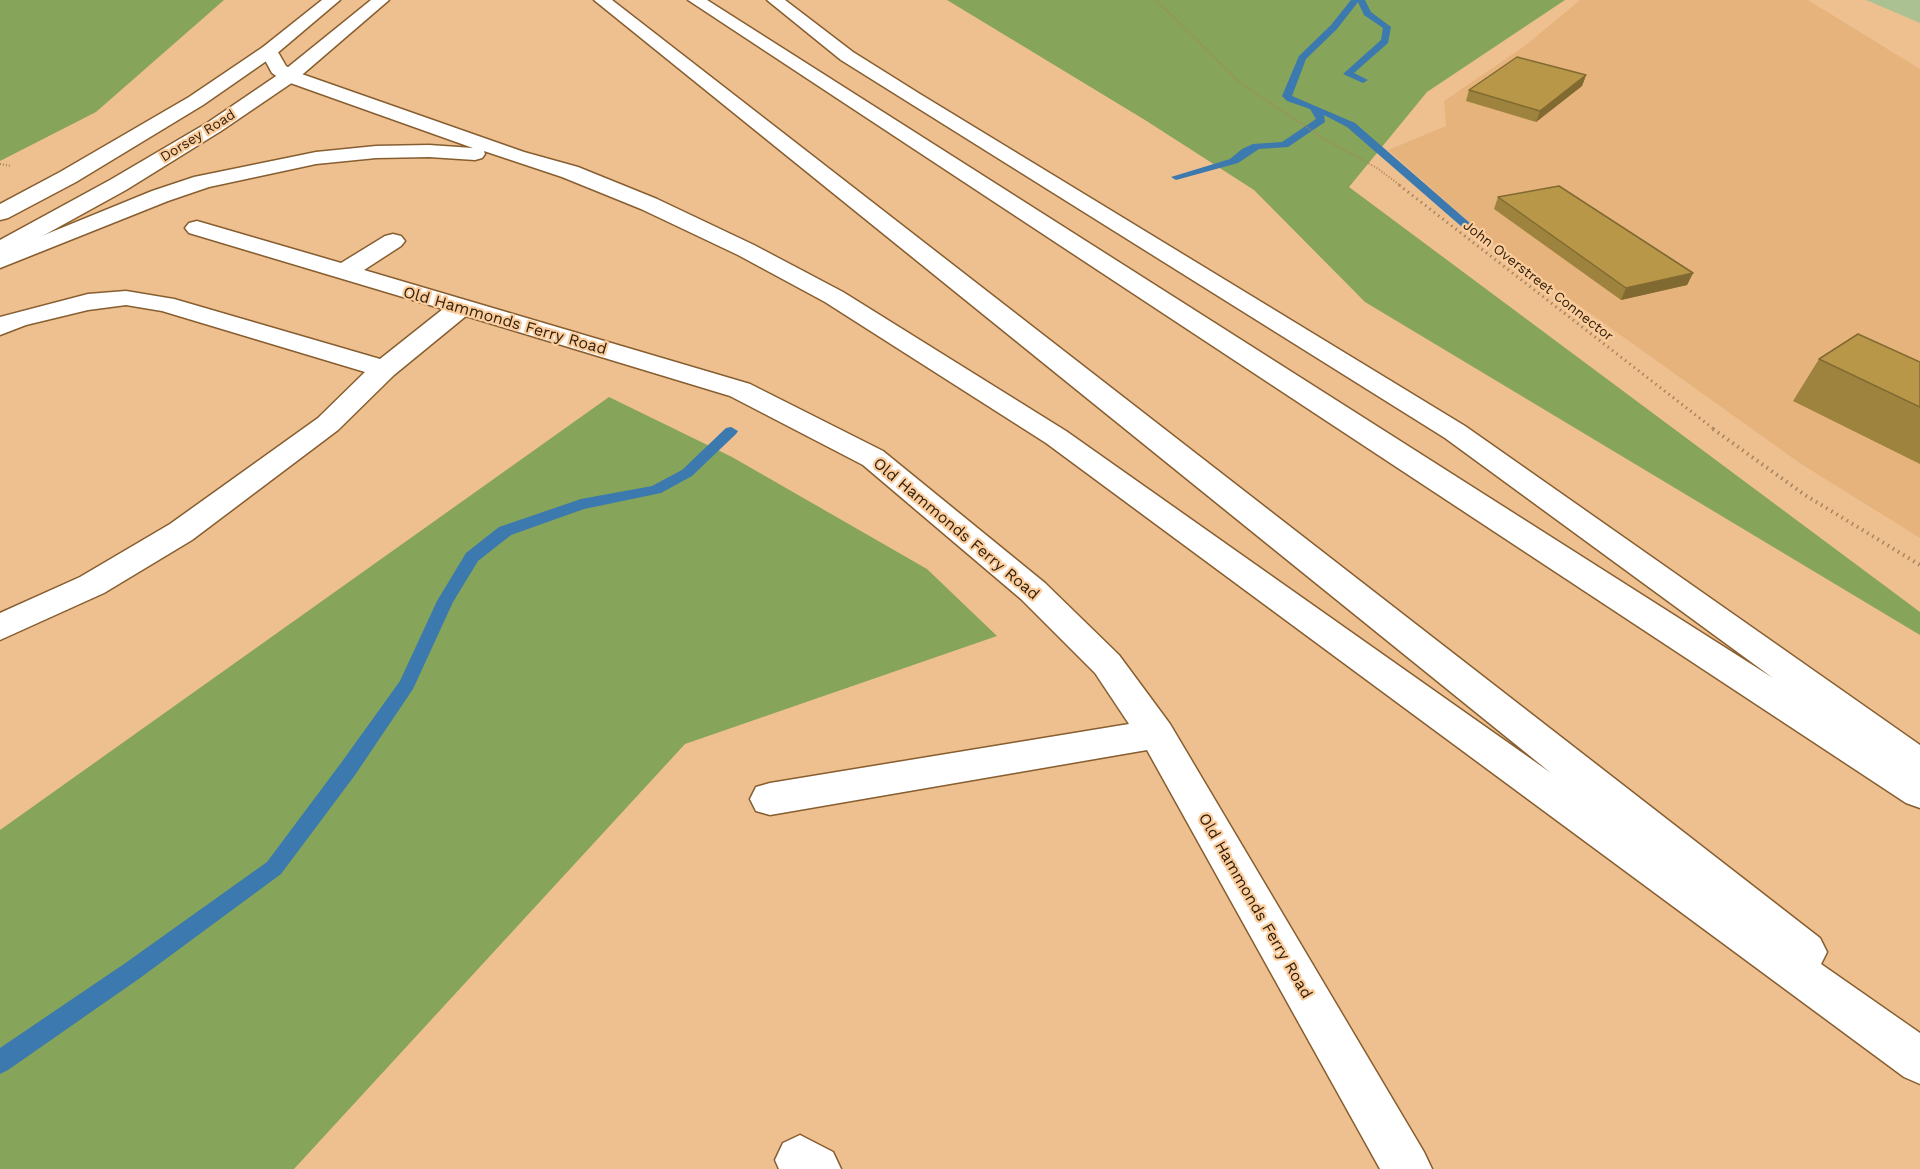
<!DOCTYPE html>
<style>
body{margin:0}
canvas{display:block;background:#eec090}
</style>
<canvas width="1920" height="1169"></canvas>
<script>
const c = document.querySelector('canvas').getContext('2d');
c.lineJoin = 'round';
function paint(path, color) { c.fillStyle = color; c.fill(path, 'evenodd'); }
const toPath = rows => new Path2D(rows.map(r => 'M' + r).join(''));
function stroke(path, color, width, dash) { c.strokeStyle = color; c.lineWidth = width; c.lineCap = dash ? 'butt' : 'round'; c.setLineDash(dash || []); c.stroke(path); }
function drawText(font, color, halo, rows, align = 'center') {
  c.font = font + ' "Work Sans",sans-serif'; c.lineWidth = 4.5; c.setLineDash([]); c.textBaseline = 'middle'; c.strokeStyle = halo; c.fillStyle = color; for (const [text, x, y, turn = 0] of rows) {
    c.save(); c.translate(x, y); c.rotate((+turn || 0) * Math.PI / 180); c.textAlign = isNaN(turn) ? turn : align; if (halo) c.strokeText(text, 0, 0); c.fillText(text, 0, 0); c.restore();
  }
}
paint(toPath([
 [1580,0,1808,0,1920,69,1920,538,1801,464,1500,249,1388,150,1446,126,1444,101,1526,45]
]), '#e6b37c');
paint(toPath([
 [1866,0,1920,0,1920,23]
]), '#acc192');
paint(toPath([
 [0,0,224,0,96,112,0,161],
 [947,0,1565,0,1427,92,1349,187,1920,612,1920,635,1365,302,1254,190,1145,120],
 [609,397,732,457,927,569,997,636,685,744,294,1169,0,1169,0,830]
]), '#86a45a');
paint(toPath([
 [1351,0,1365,0,1371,12,1391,27,1388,43,1354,73,1368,80,1363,83,1343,74,1381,40,1383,28,1364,15,1358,2,1337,29,1306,59,1292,96,1355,123,1478,230,1478,234,1470,234,1347,127,1324,115,1325,122,1288,147,1259,149,1238,163,1176,180,1171,177,1230,159,1242,149,1253,144,1282,142,1316,119,1310,109,1287,101,1282,96,1299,56,1331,25,1351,0],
 [731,427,738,431,736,434,692,476,661,493,584,509,511,535,478,561,453,602,413,689,355,775,281,874,140,978,8,1070,0,1074,0,1048,124,964,267,862,341,763,400,681,437,601,466,553,499,527,581,499,652,486,682,470,726,428,731,427]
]), '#3b79af');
const minor = toPath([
 [197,221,341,263,385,236,393,234,401,236,405,241,401,246,364,270,750,384,883,451,1045,583,1119,655,1170,724,1424,1152,1432,1169,1380,1169,1147,750,770,815,756,811,750,799,756,787,770,783,1129,724,1095,673,1021,599,863,465,730,396,466,316,394,375,338,430,192,540,104,593,0,640,0,613,80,577,170,524,318,418,365,372,162,311,126,305,88,310,26,325,0,335,0,317,88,294,126,291,174,299,380,359,443,309,189,233,185,228,189,223,197,221],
 [800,1135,833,1152,841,1169,779,1169,775,1160,783,1143,800,1135]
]);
const major = toPath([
 [322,0,340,0,275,55,203,105,76,182,8,218,0,220,0,204,60,172,189,97,263,47,322,0],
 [371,0,389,0,296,80,221,131,126,190,8,255,0,257,0,240,110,180,207,123,282,72,371,0]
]);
const highway = toPath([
 [594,0,612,0,1820,938,1827,952,1821,964,1920,1033,1920,1084,1904,1077,1046,443,825,302,738,255,641,209,562,177,484,151,485,154,482,158,475,160,429,157,376,158,316,164,209,187,168,201,0,268,0,253,152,191,194,177,316,152,376,146,429,145,473,148,282,80,272,73,260,51,263,47,269,46,275,47,286,66,296,72,524,152,578,167,657,199,754,245,843,292,1066,431,1551,773,594,0],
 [688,0,707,0,1773,678,1445,438,841,60,767,0,785,0,853,52,920,94,1465,426,1920,745,1920,808,1906,803,688,0]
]);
stroke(minor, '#875e30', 3);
stroke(major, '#875e30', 3);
stroke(highway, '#875e30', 3);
stroke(toPath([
 [1156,0,1240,83,1326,140,1377,168,1401,186],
 [0,164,11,166]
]), '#a8845f', 2, [1, 2]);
stroke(toPath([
 [1399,185,1715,430]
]), '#a8845f', 3, [1.5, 4]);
stroke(toPath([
 [1713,429,1805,495,1920,565]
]), '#a8845f', 4, [1.5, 4.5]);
paint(minor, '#fff');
paint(major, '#fff');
paint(highway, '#fff');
paint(toPath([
 [1586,75,1582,86,1536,122,1466,101,1469,90],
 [1498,197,1693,273,1687,285,1621,300,1494,209],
 [1819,359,1920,362,1920,464,1793,401]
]), '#9e833e');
paint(toPath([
 [1586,75,1582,86,1536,122,1540,111],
 [1693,273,1687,285,1621,300,1626,288]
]), '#816a32');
const building = toPath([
 [1517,57,1586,75,1540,111,1469,90,1517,57],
 [1559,186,1693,273,1626,288,1498,197,1559,186],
 [1858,334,1920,362,1920,407,1819,359,1858,334]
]);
paint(building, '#b89848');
stroke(building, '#816a32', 1.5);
drawText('14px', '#31200d', '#fccd9c', [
 ["Dorsey Road",198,136,-32],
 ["John Overstreet Connector",1538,281,38]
]);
drawText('16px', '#31200d', '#fccd9c', [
 ["Old Hammonds Ferry Road",505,321,16],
 ["Old Hammonds Ferry Road",956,529,40],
 ["Old Hammonds Ferry Road",1255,906,60]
]);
</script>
